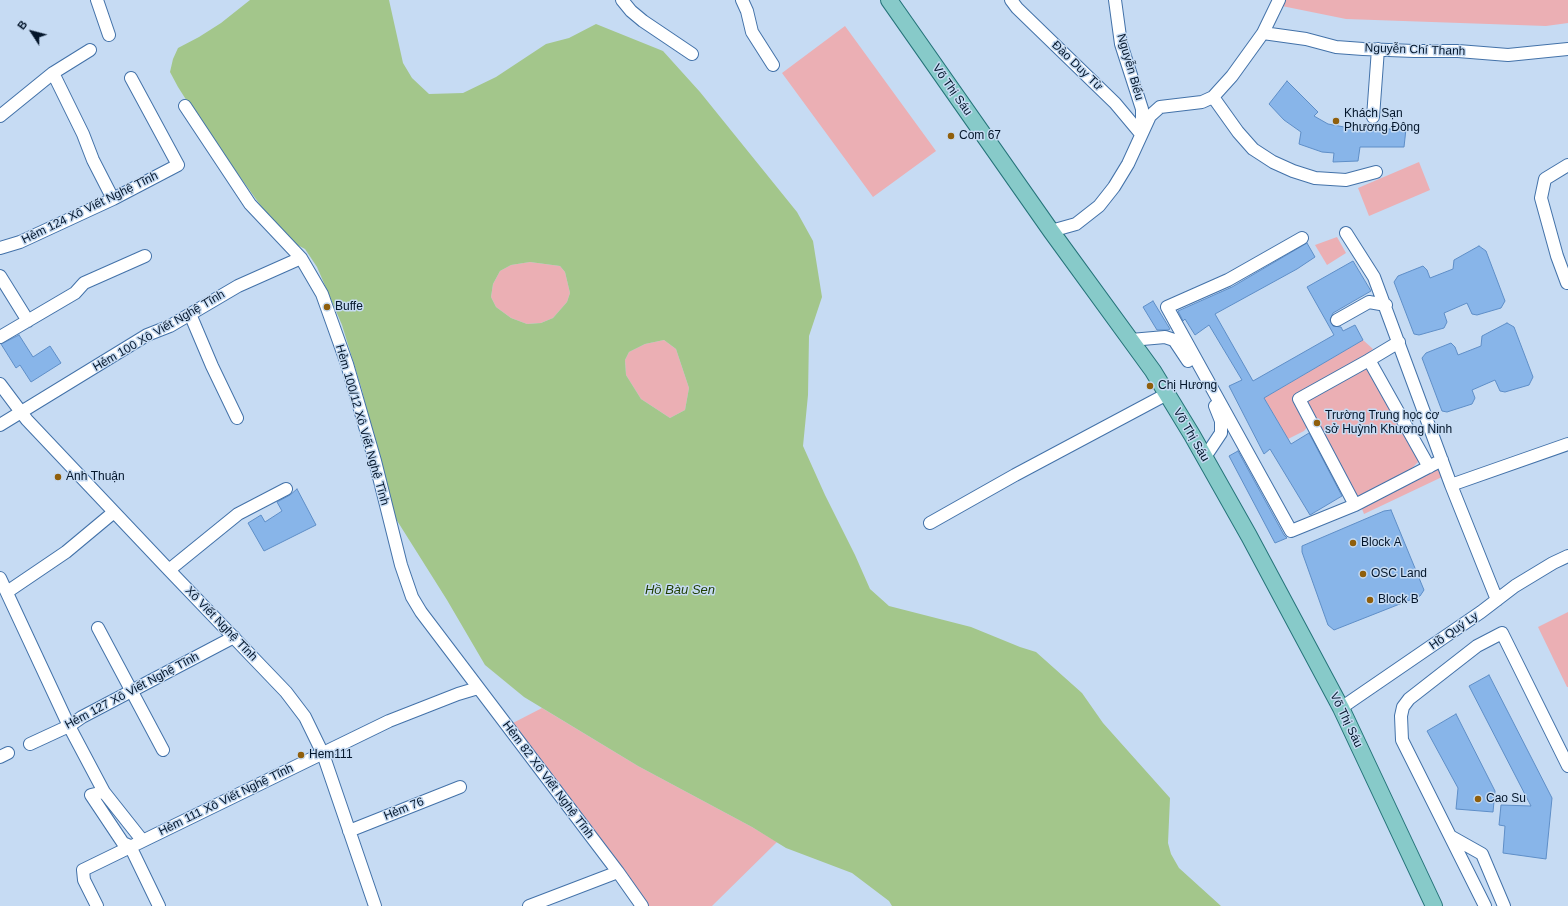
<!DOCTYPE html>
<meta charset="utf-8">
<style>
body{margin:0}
#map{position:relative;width:1568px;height:906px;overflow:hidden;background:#c6dbf3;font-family:Arial,sans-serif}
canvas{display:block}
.north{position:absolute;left:12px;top:12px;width:40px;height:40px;-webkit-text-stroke:3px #c6dbf3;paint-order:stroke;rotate:306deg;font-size:11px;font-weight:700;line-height:16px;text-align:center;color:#03152a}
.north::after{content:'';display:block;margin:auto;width:14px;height:18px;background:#03152a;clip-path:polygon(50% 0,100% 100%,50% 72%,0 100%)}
</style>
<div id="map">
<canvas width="1568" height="906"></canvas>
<div class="north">B</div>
</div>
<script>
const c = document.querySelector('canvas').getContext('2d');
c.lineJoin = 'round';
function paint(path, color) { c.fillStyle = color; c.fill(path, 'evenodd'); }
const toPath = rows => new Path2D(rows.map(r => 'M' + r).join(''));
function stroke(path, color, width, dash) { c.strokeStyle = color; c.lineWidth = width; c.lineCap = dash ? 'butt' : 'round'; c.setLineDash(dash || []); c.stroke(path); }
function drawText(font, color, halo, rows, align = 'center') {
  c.font = font + ' Arial,sans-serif'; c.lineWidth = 3; c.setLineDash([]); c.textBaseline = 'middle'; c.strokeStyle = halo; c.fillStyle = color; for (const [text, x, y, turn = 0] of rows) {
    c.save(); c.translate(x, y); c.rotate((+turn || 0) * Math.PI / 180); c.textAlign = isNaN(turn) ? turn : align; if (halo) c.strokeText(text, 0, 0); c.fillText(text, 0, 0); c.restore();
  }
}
paint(toPath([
 [1274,0,1568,0,1568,23,1546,26,1346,19,1272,4],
 [845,26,936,151,873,197,782,73],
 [1419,162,1430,190,1369,216,1358,188],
 [1337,237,1346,253,1327,265,1315,245],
 [530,262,560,266,565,272,570,293,567,302,553,318,541,323,527,324,511,318,496,307,491,297,493,284,500,271,511,265],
 [664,340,676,349,689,388,685,410,670,418,641,399,626,375,625,360,629,352,645,344],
 [1363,340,1373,349,1358,362,1293,397,1308,426,1304,431,1288,439,1264,398],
 [1364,367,1367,368,1419,461,1410,470,1360,496,1357,495,1304,403,1305,400],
 [1436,466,1442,477,1364,514,1360,504],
 [1568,612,1568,687,1567,687,1538,627],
 [542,708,638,766,752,827,777,842,712,906,649,906,511,724]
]), '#ebafb4');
paint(toPath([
 [250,0,389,0,403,63,412,78,429,94,463,93,496,77,546,44,569,38,596,24,663,51,700,92,797,212,813,241,822,297,809,336,808,395,803,446,825,495,855,555,870,589,889,606,971,627,1020,647,1036,652,1082,693,1103,723,1170,798,1168,843,1171,854,1179,868,1221,906,892,906,889,901,852,873,786,848,752,827,638,766,524,697,485,665,447,600,396,519,385,488,362,390,342,325,317,267,305,249,284,238,199,120,178,87,170,72,173,59,178,48,199,37,221,23],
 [530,262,560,266,565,272,570,293,567,302,553,318,541,323,527,324,511,318,496,307,491,297,493,284,500,271,511,265],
 [664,340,676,349,689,388,685,410,670,418,641,399,626,375,625,360,629,352,645,344]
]), '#a3c68b');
const building = toPath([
 [1287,81,1318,112,1314,116,1328,124,1355,129,1406,129,1404,147,1360,147,1358,161,1333,162,1334,153,1322,152,1299,144,1301,132,1284,120,1269,104,1287,81],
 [1307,243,1315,257,1297,269,1215,314,1253,381,1334,335,1307,287,1353,261,1371,291,1333,313,1330,320,1333,326,1341,327,1343,331,1355,325,1363,340,1264,398,1291,444,1309,433,1342,496,1310,515,1270,449,1264,454,1229,386,1242,380,1209,325,1195,335,1185,319,1183,321,1178,311,1232,287,1307,243],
 [1479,246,1486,251,1505,301,1501,308,1477,315,1472,314,1467,303,1444,313,1447,322,1444,328,1419,335,1414,334,1394,282,1398,276,1423,266,1427,270,1430,278,1453,269,1454,260,1479,246],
 [1153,301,1170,329,1168,330,1157,330,1143,307,1153,301],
 [1507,323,1514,327,1533,377,1529,385,1505,392,1500,391,1495,380,1472,390,1475,398,1472,404,1447,412,1442,411,1422,358,1426,353,1451,343,1455,347,1458,355,1481,346,1482,336,1507,323],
 [19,335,33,357,50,346,61,363,31,382,20,365,16,368,1,344,19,335],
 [1238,451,1284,535,1287,538,1275,543,1229,456,1238,451],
 [297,489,316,525,264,551,248,523,261,515,265,522,282,511,277,502,290,495,297,489],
 [1391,510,1424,590,1420,596,1334,630,1328,625,1302,552,1302,546,1384,511,1391,510],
 [1489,675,1552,798,1546,859,1503,853,1505,826,1499,825,1501,805,1531,806,1469,686,1489,675],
 [1456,714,1495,791,1493,812,1456,809,1458,788,1427,731,1456,714]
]);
paint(building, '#88b5e9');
stroke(building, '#5e8ec7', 1);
const minor = toPath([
 [97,0,109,35],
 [622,0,631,11,643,21,692,54],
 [742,0,747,11,752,32,773,65],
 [1011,0,1017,8,1115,103,1141,134],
 [1115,0,1121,44,1142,109,1142,129],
 [1263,33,1306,39,1336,47,1363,49,1414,51,1458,51,1508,55,1568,49],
 [53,73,83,134,93,160,113,199],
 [1213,97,1238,132,1253,149,1273,162,1293,171,1315,178,1346,180,1376,172],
 [185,106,250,204,301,258,322,294,347,364,375,461,401,565,412,597,421,612,618,872,642,906],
 [0,116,53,73,90,50],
 [1373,117,1378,49],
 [1051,231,1076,224,1099,206,1114,187,1128,164,1150,116,1160,107,1202,102,1213,97,1232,76,1263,33,1279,0],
 [1346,233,1374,277,1451,485,1497,600],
 [1302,238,1228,280,1167,307,1291,531,1355,505,1442,460],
 [0,248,20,242,113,199,178,165,131,78],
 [0,276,28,321],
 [1567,283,1557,256,1541,198,1545,179,1568,165],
 [190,314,212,366,237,418],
 [1337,320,1369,302,1386,305],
 [0,337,75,293,84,283,145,256],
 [1131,340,1165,337,1174,340,1188,361],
 [1369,360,1429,467],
 [0,384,27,420,169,570,286,692,305,717,323,754,375,906],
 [0,425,147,335,170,326,238,286,301,258],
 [1205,457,1221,433,1221,421,1215,406],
 [1451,485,1568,444],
 [1354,502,1355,505,1299,399,1369,360,1399,342],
 [930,523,1015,475,1167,394],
 [169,570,238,514,286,489],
 [0,578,69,726,104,792,142,840],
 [7,592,66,552,114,512],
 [98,628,163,750],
 [1341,708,1481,612,1515,586,1553,563,1568,556],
 [30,744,69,726,82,717,234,637],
 [0,757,8,753],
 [104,792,91,795,123,843,130,846,159,906],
 [349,831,460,787],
 [1450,836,1482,854,1504,906],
 [97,906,84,880,83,870,389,721,458,694,478,688],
 [529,906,618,872],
 [1485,906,1402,740,1401,716,1403,707,1409,699,1477,646,1502,633,1568,766]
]);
const major = toPath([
 [889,0,1051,231,1153,371,1192,435,1249,536,1341,708,1434,906]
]);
stroke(minor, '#4372a9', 14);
stroke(major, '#25747a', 18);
stroke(minor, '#fff', 12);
stroke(major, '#87cac9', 16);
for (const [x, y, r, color] of [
 [1336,121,4,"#905f0c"],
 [951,136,4,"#905f0c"],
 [327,307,4,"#905f0c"],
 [1150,386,4,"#905f0c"],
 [1317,423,4,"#905f0c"],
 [58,477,4,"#905f0c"],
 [1353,543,4,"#905f0c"],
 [1363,574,4,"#905f0c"],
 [1370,600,4,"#905f0c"],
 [301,755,4,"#905f0c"],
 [1478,799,4,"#905f0c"]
]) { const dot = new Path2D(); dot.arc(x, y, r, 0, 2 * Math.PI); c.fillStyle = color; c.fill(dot); stroke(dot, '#c6dbf3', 1.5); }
drawText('12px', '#03152a', '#c6dbf3', [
 ["Nguyễn Chí Thanh",1415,50,2],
 ["Đào Duy Từ",1077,66,44],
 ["Nguyễn Biểu",1130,67,74],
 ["Võ Thị Sáu",952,90,55],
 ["Hẻm 124 Xô Viết Nghệ Tĩnh",90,208,-26],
 ["Hẻm 100 Xô Viết Nghệ Tĩnh",159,331,-30],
 ["Hẻm 100/12 Xô Viết Nghệ Tĩnh",362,425,74],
 ["Võ Thị Sáu",1191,435,60],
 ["Xô Viết Nghệ Tĩnh",221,624,46],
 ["Hồ Quý Ly",1454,631,-35],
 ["Hẻm 127 Xô Viết Nghệ Tĩnh",132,691,-28],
 ["Võ Thị Sáu",1346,720,64],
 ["Hẻm 82 Xô Viết Nghệ Tĩnh",548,780,53],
 ["Hẻm 111 Xô Viết Nghệ Tĩnh",226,800,-26],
 ["Hẻm 76",404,809,-22]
]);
drawText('12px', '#03152a', '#c6dbf3', [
 ["Khách Sạn",1344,114],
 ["Phương Đông",1344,128],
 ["Com 67",959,136],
 ["Buffe",335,307],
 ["Chị Hương",1158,386],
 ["Trường Trung học cơ",1325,416],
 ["sở Huỳnh Khương Ninh",1325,430],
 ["Anh Thuận",66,477],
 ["Block A",1361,543],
 ["OSC Land",1371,574],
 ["Block B",1378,600],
 ["Hem111",309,755],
 ["Cao Su",1486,799]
], 'left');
drawText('italic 13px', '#1f3e00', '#c6dbf3', [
 ["Hồ Bàu Sen",680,590]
]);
</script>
